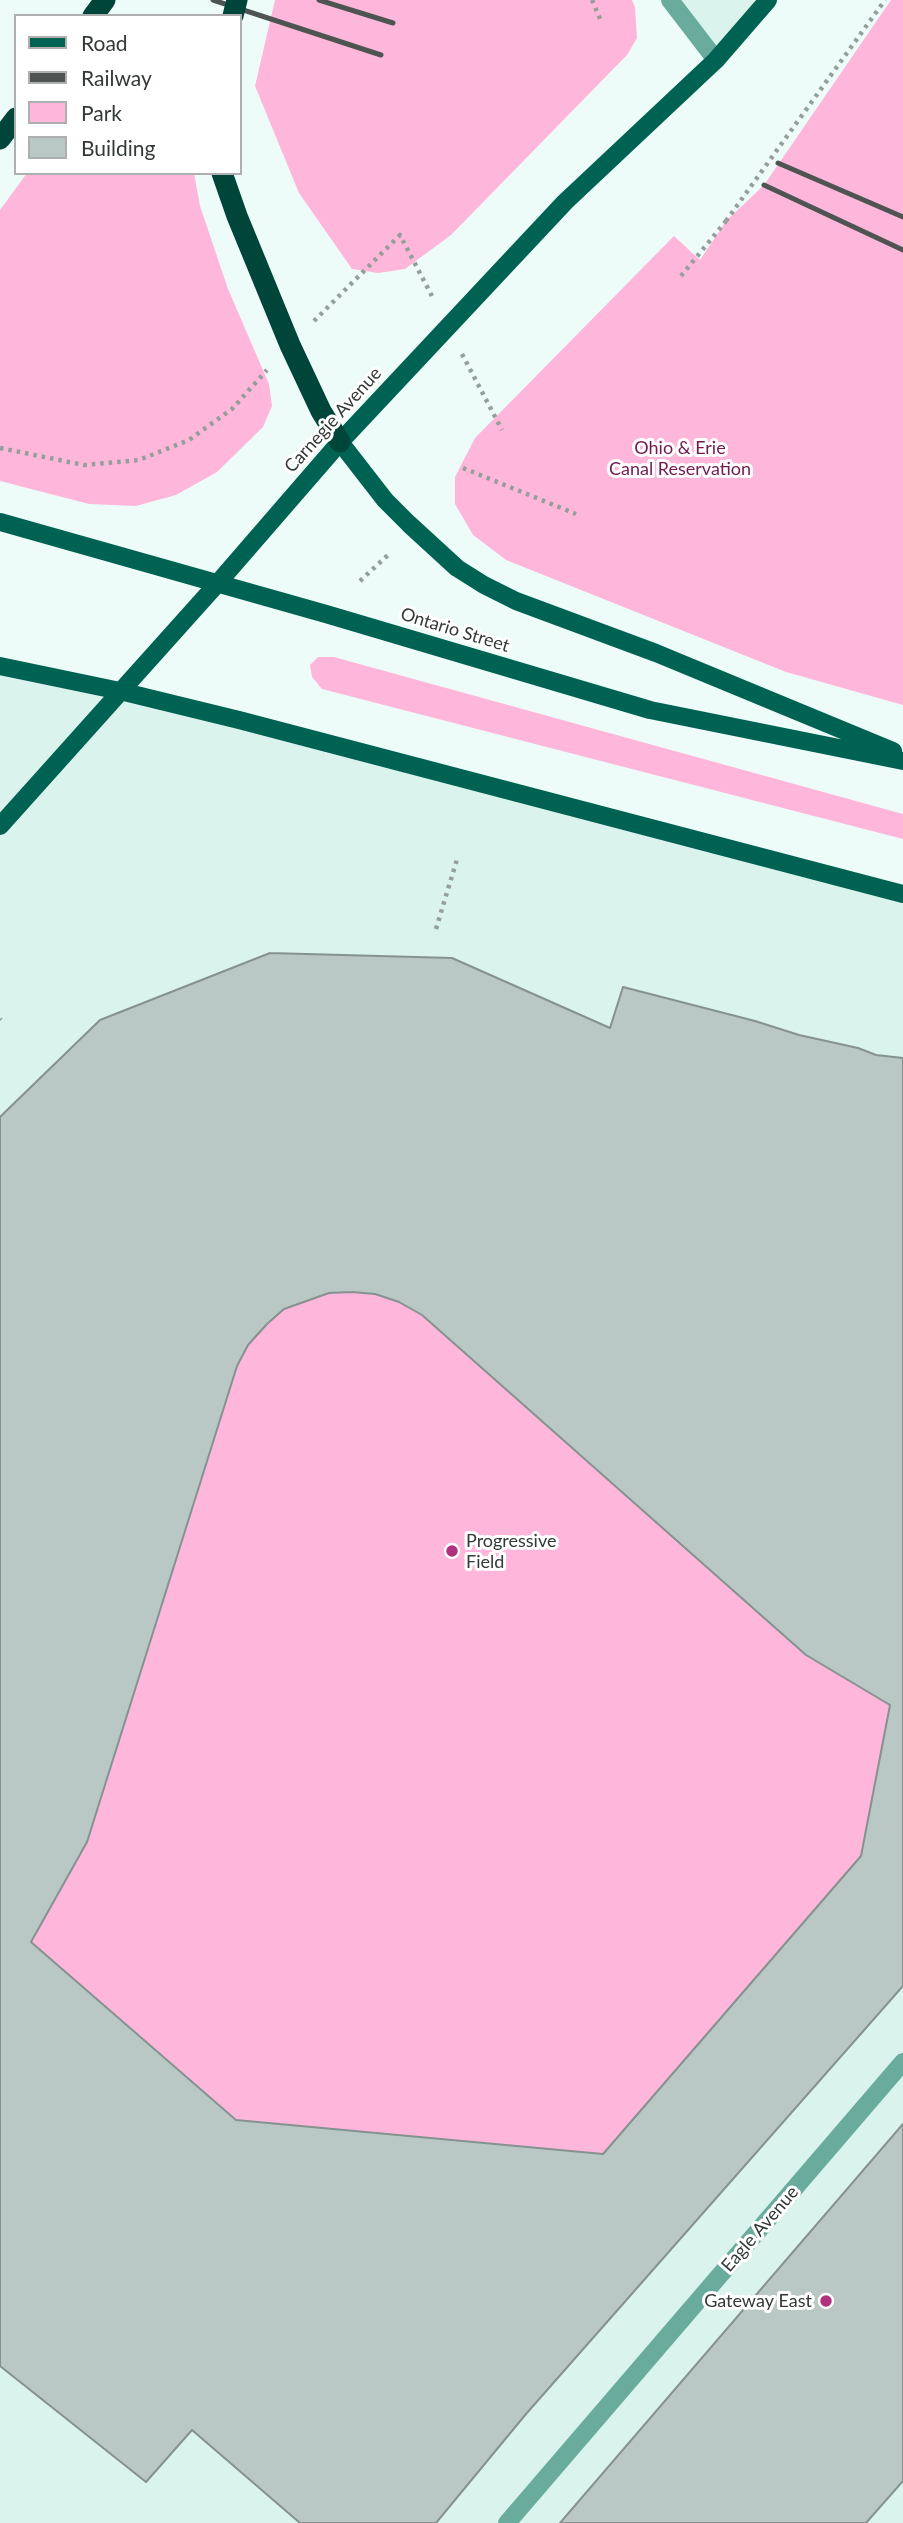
<!DOCTYPE html>
<style>
body{margin:0}
#map{position:relative;width:903px;height:2523px;overflow:hidden;background:#edfcf8;font-family:Lato,sans-serif}
canvas{display:block}
.legend{position:absolute;left:14px;top:14px;width:228px;height:161px;box-sizing:border-box;background:#fff;border:2px solid #adb0af;margin:0;padding:9px 12px;list-style:none;font-size:21px;color:#333937}
.legend li{display:flex;align-items:center;gap:14px;height:35px}
.legend b{width:35px;border:2px solid #adb0af}
</style>
<div id="map">
<canvas width="903" height="2523"></canvas>
<ul class="legend">
<li><b style="height:9px;background:#006253"></b>Road</li>
<li><b style="height:9px;background:#4d5451"></b>Railway</li>
<li><b style="height:19px;background:#feb7db"></b>Park</li>
<li><b style="height:19px;background:#b9c8c4"></b>Building</li>
</ul>
</div>
<script>
const c = document.querySelector('canvas').getContext('2d');
c.lineJoin = 'round';
function paint(path, color) { c.fillStyle = color; c.fill(path, 'evenodd'); }
const toPath = rows => new Path2D(rows.map(r => 'M' + r).join(''));
function stroke(path, color, width, dash) { c.strokeStyle = color; c.lineWidth = width; c.lineCap = dash ? 'butt' : 'round'; c.setLineDash(dash || []); c.stroke(path); }
function drawText(font, color, halo, rows, align = 'center') {
  c.font = font + ' Lato,sans-serif'; c.lineWidth = 6; c.setLineDash([]); c.textBaseline = 'middle'; c.strokeStyle = halo; c.fillStyle = color; for (const [text, x, y, turn = 0] of rows) {
    c.save(); c.translate(x, y); c.rotate((+turn || 0) * Math.PI / 180); c.textAlign = isNaN(turn) ? turn : align; if (halo) c.strokeText(text, 0, 0); c.fillText(text, 0, 0); c.restore();
  }
}
paint(toPath([
 [670,0,768,0,716,60],
 [0,666,903,894,903,2523,0,2523]
]), '#dbf3ed');
paint(toPath([
 [275,0,632,0,635,7,637,38,627,55,451,235,405,269,378,273,352,269,299,193,255,86],
 [891,0,903,0,903,705,786,672,506,560,473,535,455,504,455,477,475,438,674,236,700,260,726,221,764,185],
 [27,173,194,173,200,206,228,289,269,384,272,406,263,427,217,472,176,495,136,506,89,504,0,481,0,210],
 [318,657,334,657,903,814,903,839,322,689,312,677,310,665],
 [270,953,452,958,609,1028,623,987,755,1021,799,1035,858,1048,876,1055,903,1058,903,1986,526,2414,436,2523,300,2523,192,2430,146,2482,0,2366,0,1117,100,1020]
]), '#feb7db');
const building = toPath([
 [270,953,452,958,610,1028,623,987,755,1021,799,1035,858,1048,876,1055,903,1058,903,1986,526,2414,436,2523,300,2523,192,2430,146,2482,0,2366,0,1117,100,1020,270,953],
 [352,1292,375,1294,399,1302,422,1315,806,1655,890,1705,861,1856,603,2154,236,2120,31,1942,87,1842,237,1366,248,1345,267,1324,284,1309,329,1293,352,1292],
 [903,2124,903,2481,866,2523,560,2523,903,2124]
]);
paint(building, '#b9c8c4');
stroke(building, '#85928f', 2);
stroke(toPath([
 [592,0,601,21],
 [681,276,726,221],
 [314,321,400,235,434,300],
 [462,354,502,430],
 [0,448,84,465,139,460,189,440,232,409,267,370],
 [463,468,576,514],
 [360,581,388,555],
 [436,929,458,856],
 [0,1019,1,1020]
]), '#949e9b', 4.5, [3.5, 5]);
stroke(toPath([
 [670,0,716,60],
 [507,2523,903,2062]
]), '#69ac9d', 18);
stroke(toPath([
 [340,442,385,500,409,524,457,568,484,585,516,601,656,653,893,751],
 [0,522,326,614,650,710,903,761],
 [0,666,120,691,239,720,903,894],
 [0,826,217,584,340,442,565,202,716,60,768,0]
]), '#006253', 18);
stroke(toPath([
 [93,16,105,0],
 [0,139,16,118],
 [222,173,237,216,290,345,321,411,340,442]
]), '#00453a', 21);
stroke(toPath([
 [213,0,381,55],
 [319,0,393,23],
 [778,163,903,217],
 [764,185,903,250]
]), '#4d5451', 5);
stroke(toPath([
 [726,221,885,0]
]), '#949e9b', 4.5, [3.5, 5]);
stroke(toPath([
 [233,16,237,0]
]), '#00453a', 21);
for (const [x, y, r, color] of [
 [452,1551,7,"#b0317f"],
 [826,2301,7,"#b0317f"]
]) { const dot = new Path2D(); dot.arc(x, y, r, 0, 2 * Math.PI); c.fillStyle = color; c.fill(dot); stroke(dot, '#fff', 2.5); }
drawText('18px', '#333937', '#fff', [
 ["Carnegie Avenue",333,420,-48],
 ["Ontario Street",455,630,17],
 ["Eagle Avenue",760,2229,-49]
]);
drawText('18px', '#701a4f', '#fff', [
 ["Ohio & Erie",680,448],
 ["Canal Reservation",680,469]
]);
drawText('18px', '#333937', '#fff', [
 ["Progressive",466,1541],
 ["Field",466,1562],
 ["Gateway East",812,2301,"right"]
], 'left');
</script>
